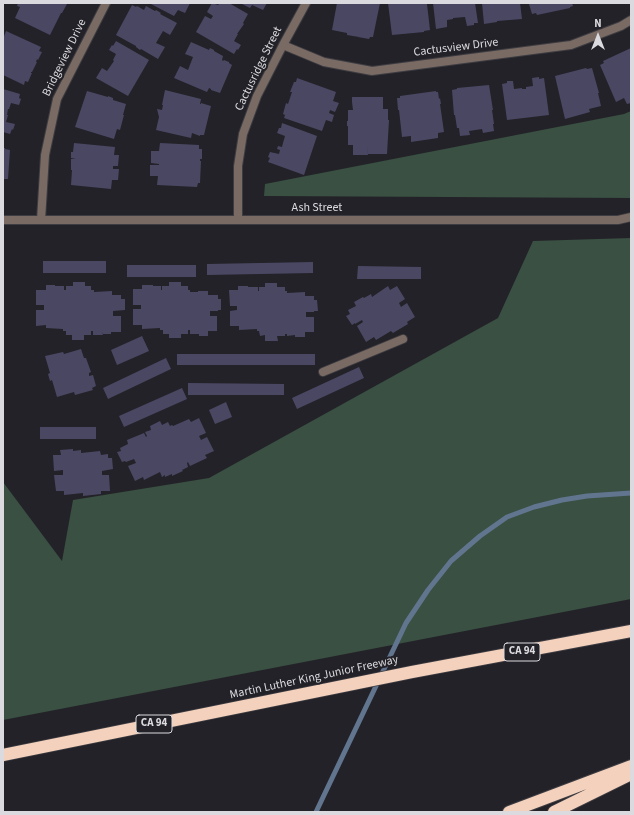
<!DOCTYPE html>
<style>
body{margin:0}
#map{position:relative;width:634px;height:815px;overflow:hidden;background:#232228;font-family:"Source Sans 3",sans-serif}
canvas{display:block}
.frame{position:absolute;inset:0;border:4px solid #dbdbdf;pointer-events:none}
.north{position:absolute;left:578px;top:16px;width:40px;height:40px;-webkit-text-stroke:3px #232228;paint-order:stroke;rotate:0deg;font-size:11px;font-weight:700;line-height:16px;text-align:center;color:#dbdbdf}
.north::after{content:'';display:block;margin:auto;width:14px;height:18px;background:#dbdbdf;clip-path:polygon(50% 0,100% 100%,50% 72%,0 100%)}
</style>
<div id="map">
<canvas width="634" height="815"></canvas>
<div class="frame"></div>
<div class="north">N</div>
</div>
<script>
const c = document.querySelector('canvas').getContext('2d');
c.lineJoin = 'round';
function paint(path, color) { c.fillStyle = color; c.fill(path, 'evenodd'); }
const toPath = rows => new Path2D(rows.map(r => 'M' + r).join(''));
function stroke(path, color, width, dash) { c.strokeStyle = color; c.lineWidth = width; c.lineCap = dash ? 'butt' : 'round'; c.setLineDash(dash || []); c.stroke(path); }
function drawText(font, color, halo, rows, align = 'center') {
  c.font = font + ' "Source Sans 3",sans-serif'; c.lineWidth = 4; c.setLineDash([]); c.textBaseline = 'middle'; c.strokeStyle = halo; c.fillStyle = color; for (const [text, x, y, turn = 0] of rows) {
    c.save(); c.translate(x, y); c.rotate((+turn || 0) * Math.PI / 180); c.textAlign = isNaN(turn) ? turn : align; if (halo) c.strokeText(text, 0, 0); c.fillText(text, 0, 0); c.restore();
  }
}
paint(toPath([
 [631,111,630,198,264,196,265,184,624,114],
 [631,238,631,599,3,720,3,482,62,561,73,500,209,478,498,318,533,241]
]), '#395042');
stroke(toPath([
 [316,812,406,623,428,590,451,561,480,536,507,517,534,507,562,500,587,496,631,493]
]), '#61758f', 5);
paint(toPath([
 [18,3,66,3,67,4,62,13,61,13,50,35,15,18,20,7,17,6],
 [149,3,190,3,185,13,178,10,174,16],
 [212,3,218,5,220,3,229,3,248,14,243,23,244,24,237,34,238,34,234,41,241,45,238,50,237,49,234,54,196,32,205,16,211,19,213,16,207,12],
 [240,3,267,3,263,10,252,5,250,8],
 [337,3,380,3,373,37,370,37,369,39,358,37,359,37,347,35,347,33,332,30],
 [388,3,426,3,426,4,427,4,430,30,424,31,424,32,392,35],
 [433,3,475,3,478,23,474,23,474,25,467,26,465,17,453,18,453,19,447,20,447,27,436,29],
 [482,3,520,3,522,19,497,21,497,22,484,24],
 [529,3,572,3,573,6,570,7,570,8,537,15,536,13,532,14,529,4],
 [132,5,136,7,137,6,144,10,146,6,155,11,156,10,161,13,160,14,177,23,170,35,163,31,156,43,165,47,158,59,141,49,140,50,136,47,136,46,116,35],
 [6,31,41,47,39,51,42,52,38,60,37,59,36,62,37,62,32,72,31,72,31,73,32,73,28,82,25,81,24,85,3,75,3,39],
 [116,41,149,60,128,96,96,78,102,68,107,71,114,61,113,60,116,54,109,50,112,45,113,46],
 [191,42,209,50,210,48,214,50,214,51,223,56,222,60,223,61,224,60,229,62,229,63,232,65,220,93,211,90,211,89,209,88,207,92,174,78,180,66,188,70,193,57,185,54],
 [631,48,631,103,627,104,624,98,616,102,600,65,604,63,603,61],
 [586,68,587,69,592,68,599,93,598,93,601,106,589,109,590,112,565,119,555,76],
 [539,77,539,79,544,78,549,115,507,120,502,84,507,83,507,81,513,81,514,89,522,88,522,89,526,89,526,87,533,86,532,78],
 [297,78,336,92,333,101,339,103,335,112,330,110,329,113,334,115,332,122,326,120,322,131,284,118,285,115,283,114,286,103,288,104,292,92,290,92,294,82,296,82],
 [489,85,493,110,492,110,494,124,493,124,494,131,483,133,482,129,469,131,470,135,460,136,459,128,457,128,455,115,454,115,452,90,457,89,457,88],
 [3,89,20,94,19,98,21,99,19,105,11,103,9,109,8,109,7,115,8,115,6,122,15,124,13,130,12,129,10,134,3,132],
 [165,90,201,99,200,104,201,104,201,103,211,106,204,135,200,135,200,136,192,133,191,138,156,130,159,117,157,109,162,110,163,105,162,105],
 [87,91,108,97,108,96,113,98,113,100,126,104,123,115,124,115,120,130,117,129,114,139,75,127],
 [436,91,436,92,438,92,439,99,440,98,441,104,440,104,444,132,438,133,438,138,411,142,411,136,402,137,399,110,398,110,397,98,400,98,400,96],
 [352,97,383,97,383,109,388,109,388,120,389,120,387,154,368,154,367,145,368,155,353,155,353,145,348,145,348,126,347,126,347,121,348,121,348,110,353,110,352,102],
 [282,123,317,136,304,175,268,162,270,158,268,157,270,152,279,154,280,150,277,149,278,146,282,147,283,143,285,136,277,133,279,128,281,128],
 [74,143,115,147,114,155,119,155,118,166,113,166,113,169,119,169,118,180,112,180,111,189,71,185,72,170,71,170,71,159,76,159,71,158,71,152,73,152],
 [160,143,199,145,199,149,202,149,202,159,200,159,200,161,201,161,200,183,198,183,197,187,157,185,158,176,150,176,150,165,159,165,159,164,151,163,151,151,159,151],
 [3,148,5,148,5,149,10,150,8,179,3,179],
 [43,261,106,261,106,273,43,273],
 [313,262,313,273,207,275,207,264],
 [127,265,196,265,196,277,127,277],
 [358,266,421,267,421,279,357,279],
 [73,282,85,282,85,286,91,286,91,290,94,290,94,292,112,291,112,295,121,295,121,299,125,299,125,310,113,311,113,316,121,316,121,332,111,332,111,334,103,334,102,332,103,335,93,335,93,331,91,331,91,335,84,335,84,340,72,340,72,335,66,335,66,331,63,331,63,329,46,328,46,325,36,326,36,310,44,310,44,305,36,305,36,290,46,290,46,285,55,285,55,286,64,286,64,290,66,290,66,286,73,286],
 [169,282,181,282,181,286,188,286,188,290,190,290,190,292,198,292,198,291,208,291,208,295,218,295,218,299,221,299,221,310,218,310,218,311,210,311,210,316,217,316,217,331,208,331,208,336,199,336,199,334,190,334,190,330,188,330,188,334,181,334,181,338,169,338,169,334,163,334,163,330,160,330,160,328,142,329,142,325,133,325,133,309,141,309,141,305,133,305,133,289,142,289,142,285,153,285,153,286,161,286,161,290,162,290,162,286,169,286],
 [265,283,277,283,277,287,285,287,285,291,287,291,287,293,305,292,305,296,314,296,314,300,317,300,318,311,314,311,314,312,306,312,306,317,314,317,314,332,305,332,305,337,295,337,295,335,287,336,287,334,285,334,285,336,277,336,278,341,265,341,265,335,260,336,259,331,257,331,257,329,239,330,239,326,230,326,230,311,237,310,237,306,230,306,229,290,238,290,238,286,248,286,248,287,258,287,258,291,259,291,259,287,265,287],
 [388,286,390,290,397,286,405,299,399,303,401,307,407,303,415,317,407,322,408,324,393,333,391,331,376,340,374,337,366,342,357,326,363,322,362,320,355,324,355,323,352,325,346,316,350,314,348,310,356,306,354,302,363,297,364,298,371,294,372,297],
 [142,336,149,351,117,365,111,350],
 [81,349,84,358,86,358,91,372,89,373,89,376,93,375,96,386,92,388,93,390,75,395,74,392,57,397,52,380,50,381,48,374,50,373,45,356,63,352,64,354],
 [177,354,315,354,315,365,177,365],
 [166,358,171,369,108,399,103,388],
 [359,367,364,378,297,409,292,398],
 [188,383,284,384,284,395,188,395],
 [182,388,187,399,124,427,119,416],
 [226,402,232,417,215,424,209,410],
 [199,418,206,433,199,436,201,440,207,437,214,451,205,455,207,458,190,466,188,462,187,463,188,467,182,470,183,471,172,476,172,474,165,477,165,475,162,477,160,472,144,480,143,477,135,481,128,466,136,463,134,459,126,462,125,461,122,462,117,452,121,451,120,448,128,444,127,440,144,433,146,437,147,436,145,432,151,430,150,426,160,421,162,425,168,422,170,426,172,425,173,426,189,419,191,422],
 [40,427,96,427,96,439,40,439],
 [73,449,73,451,81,450,81,453,100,451,101,455,108,454,108,458,112,458,113,469,102,471,102,475,109,475,110,491,101,491,101,494,83,496,83,493,64,495,64,491,56,491,54,475,63,475,63,470,54,471,53,455,61,455,60,450]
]), '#4a4763');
const service = toPath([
 [323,372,403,339]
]);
const minor = toPath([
 [283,45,324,62,372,71,571,45,621,26,631,20],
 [3,220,618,220,631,217],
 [41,220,45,155,57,99,106,3],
 [238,220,238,166,243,134,257,96,283,45,306,3]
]);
const motorway = toPath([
 [3,755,412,672,631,631],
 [509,812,631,766],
 [554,812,631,774]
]);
stroke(service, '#3d3c42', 10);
stroke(minor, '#3d3c42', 10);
stroke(motorway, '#3d3c42', 14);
stroke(service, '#796b63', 8);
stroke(minor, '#796b63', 8);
stroke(motorway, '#f3d1bc', 12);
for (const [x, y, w] of [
 [522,652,36],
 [154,724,36]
]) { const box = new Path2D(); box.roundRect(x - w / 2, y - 9, w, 18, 3); c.fillStyle = '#232228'; c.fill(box); stroke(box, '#dbdbdf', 1); }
drawText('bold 11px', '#dbdbdf', null, [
 ["CA 94",522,652],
 ["CA 94",154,724]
]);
drawText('12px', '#dbdbdf', '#232228', [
 ["Cactusview Drive",456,48,-7],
 ["Bridgeview Drive",65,58,-64],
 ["Cactusridge Street",259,69,-64],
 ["Ash Street",317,208],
 ["Martin Luther King Junior Freeway",314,678,-12]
]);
</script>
